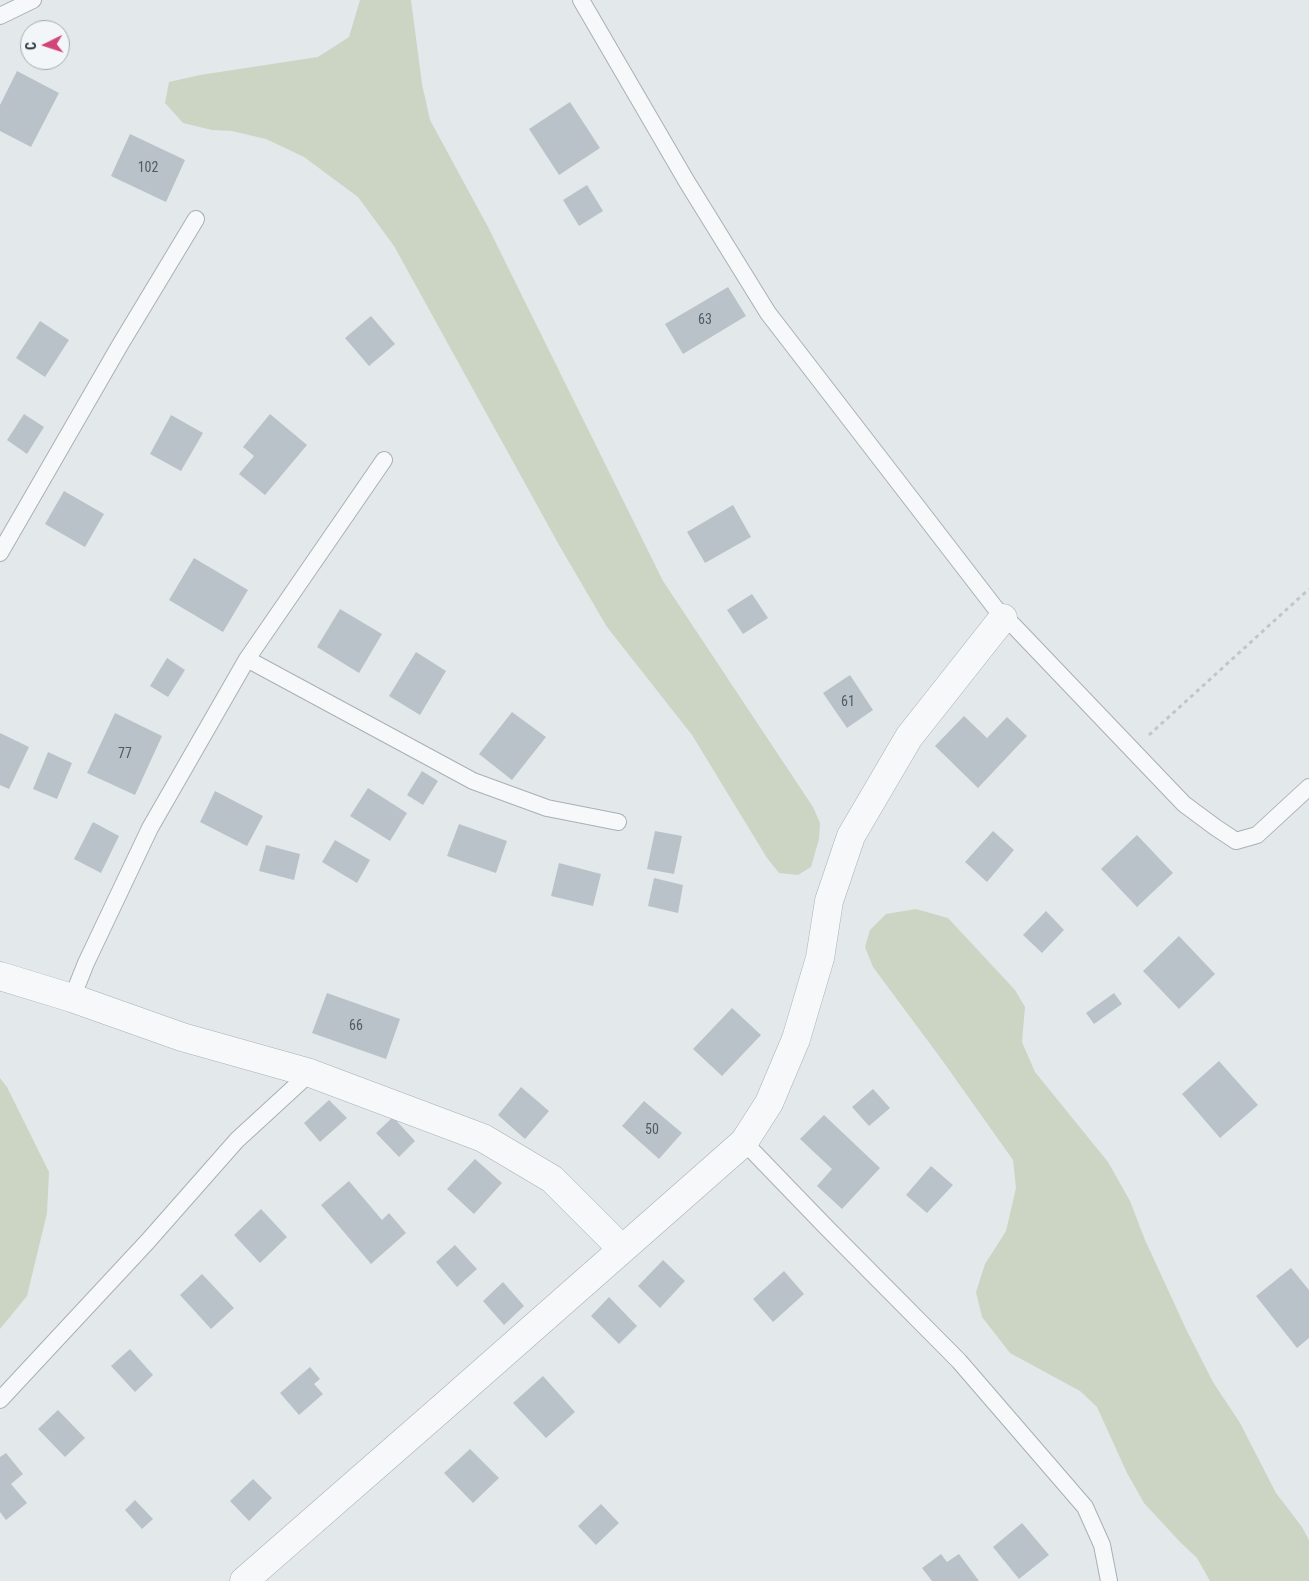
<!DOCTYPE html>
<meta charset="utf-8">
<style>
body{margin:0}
#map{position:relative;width:1309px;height:1581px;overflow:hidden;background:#e3e8eb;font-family:"Roboto Condensed",sans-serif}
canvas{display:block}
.north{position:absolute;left:20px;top:20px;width:50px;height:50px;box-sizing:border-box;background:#f3f6f8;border:1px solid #a3aab0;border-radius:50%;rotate:266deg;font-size:14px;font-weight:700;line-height:20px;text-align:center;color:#2a3944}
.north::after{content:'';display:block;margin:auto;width:18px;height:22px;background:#d24677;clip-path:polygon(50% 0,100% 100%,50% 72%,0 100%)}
</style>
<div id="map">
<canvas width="1309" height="1581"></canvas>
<div class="north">С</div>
</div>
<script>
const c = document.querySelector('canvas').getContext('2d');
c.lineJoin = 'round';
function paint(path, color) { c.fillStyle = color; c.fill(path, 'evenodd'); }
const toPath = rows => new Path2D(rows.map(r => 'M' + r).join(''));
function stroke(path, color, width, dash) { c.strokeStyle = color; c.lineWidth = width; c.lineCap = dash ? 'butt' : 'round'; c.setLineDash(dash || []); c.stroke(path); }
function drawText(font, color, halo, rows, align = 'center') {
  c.font = font + ' "Roboto Condensed",sans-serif'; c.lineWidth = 4; c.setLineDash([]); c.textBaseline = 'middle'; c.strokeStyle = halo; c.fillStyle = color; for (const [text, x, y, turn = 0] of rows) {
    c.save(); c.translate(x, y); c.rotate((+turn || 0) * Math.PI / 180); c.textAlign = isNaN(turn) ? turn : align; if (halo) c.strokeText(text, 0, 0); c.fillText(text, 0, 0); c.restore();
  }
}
paint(toPath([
 [360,0,411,0,422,84,430,120,488,227,663,581,813,807,820,823,819,839,811,867,798,875,779,873,767,858,692,735,607,627,559,545,394,246,358,197,304,157,266,139,232,131,212,130,183,123,165,103,169,82,200,75,318,57,349,37],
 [916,909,948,918,1015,990,1025,1007,1022,1042,1035,1072,1108,1162,1130,1201,1145,1240,1187,1331,1213,1382,1240,1423,1276,1493,1302,1527,1309,1540,1309,1581,1210,1581,1197,1558,1180,1542,1144,1503,1127,1473,1097,1407,1080,1391,1010,1353,982,1317,976,1292,985,1264,1006,1231,1016,1188,1013,1160,942,1060,873,967,865,947,870,930,886,914],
 [0,1078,7,1087,49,1172,47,1213,27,1296,0,1329]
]), '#ccd5c4');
paint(toPath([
 [17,71,59,93,31,147,0,131,0,105],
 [570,102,600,148,559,175,529,129],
 [130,134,185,160,166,202,111,176],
 [587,185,603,211,579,226,563,200],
 [728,287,746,316,683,354,665,324],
 [371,316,395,344,369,366,345,338],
 [40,321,69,340,45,377,16,358],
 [24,414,44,427,27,454,7,440],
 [270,414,307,445,265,495,239,474,254,456,243,447],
 [171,415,203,433,181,471,150,454],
 [64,491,104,514,85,547,45,524],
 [733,505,751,537,705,563,687,532],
 [194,558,248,590,223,632,169,600],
 [752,594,768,618,743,634,727,610],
 [340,609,382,634,359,673,317,647],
 [416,652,446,671,420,715,389,696],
 [167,658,185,670,168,697,150,686],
 [850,675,873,710,847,728,823,693],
 [512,712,546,737,512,780,479,754],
 [115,713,162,736,135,795,87,773],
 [964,716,987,738,1007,717,1027,736,978,788,935,746],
 [0,733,29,747,9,789,0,785],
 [48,752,72,763,57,799,33,789],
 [422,771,438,781,423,805,407,795],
 [368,788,407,813,390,841,350,816],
 [215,791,263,816,247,846,200,822],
 [93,822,119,836,101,873,74,859],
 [459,824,507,841,496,873,447,856],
 [655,831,682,836,674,874,647,869],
 [993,831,1014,850,987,882,965,862],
 [1137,835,1173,873,1137,907,1101,869],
 [335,840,370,860,357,883,322,862],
 [266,845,300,854,294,880,259,871],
 [559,863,601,874,593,906,551,896],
 [654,878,683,885,678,913,648,906],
 [1046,911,1064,930,1042,953,1023,935],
 [1179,936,1215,974,1179,1009,1143,971],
 [327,993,400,1019,386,1059,312,1033],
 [1114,993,1122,1004,1094,1024,1086,1013],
 [732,1008,761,1035,722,1076,693,1049],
 [1219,1061,1258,1105,1220,1138,1182,1094],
 [521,1087,549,1111,525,1139,498,1115],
 [873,1089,890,1108,869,1126,852,1107],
 [329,1100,347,1118,320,1142,304,1123],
 [644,1101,682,1133,659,1159,622,1126],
 [824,1115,880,1168,842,1209,817,1186,832,1169,800,1139],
 [393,1117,415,1141,399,1157,376,1133],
 [475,1159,502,1183,474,1214,447,1189],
 [931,1166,953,1185,927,1213,906,1195],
 [349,1181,382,1220,389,1213,406,1233,371,1264,321,1205],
 [261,1209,287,1237,260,1263,234,1235],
 [455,1245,477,1269,457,1287,436,1262],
 [663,1260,685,1281,660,1308,638,1286],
 [1291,1268,1309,1290,1309,1338,1297,1348,1256,1296],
 [784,1271,804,1294,773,1322,753,1299],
 [202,1274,234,1308,211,1329,180,1295],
 [503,1282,524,1306,504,1325,483,1301],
 [609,1297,637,1326,619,1344,591,1316],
 [130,1349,153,1375,135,1392,111,1366],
 [310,1367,320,1379,314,1384,323,1394,299,1415,280,1393],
 [543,1376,575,1412,546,1438,513,1403],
 [58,1410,85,1438,65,1457,38,1429],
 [470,1449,499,1478,473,1503,444,1473],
 [6,1453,23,1474,11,1484,27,1503,6,1520,0,1512,0,1457],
 [253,1479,272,1498,249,1521,230,1501],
 [135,1500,153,1519,142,1529,125,1510],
 [601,1504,619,1523,596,1545,578,1526],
 [1022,1523,1049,1555,1019,1579,993,1547],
 [941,1554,947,1562,959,1554,979,1581,932,1581,922,1568]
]), '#bac2c9');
const lane = toPath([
 [581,0,687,182,768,313,1003,618,1013,625,1184,804,1215,827,1236,841,1257,835,1309,787],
 [0,16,33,0],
 [0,553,120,345,196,219],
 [247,659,473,781,547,808,618,822],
 [72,998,86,963,150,828,247,659,384,460],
 [744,1142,827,1228,959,1361,1085,1507,1102,1545,1109,1581],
 [0,1400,148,1241,237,1140,310,1073]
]);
const street = toPath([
 [0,976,72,998,182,1037,310,1073,483,1138,552,1179,622,1249],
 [244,1581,450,1401,744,1142,769,1103,796,1039,820,958,829,901,851,836,909,737,1003,618]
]);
stroke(lane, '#a8b0b6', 18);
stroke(street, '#a8b0b6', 29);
stroke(toPath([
 [1149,735,1309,589]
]), '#c1c6ca', 3, [4, 4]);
stroke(lane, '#f6f8f9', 16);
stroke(street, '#f6f8f9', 28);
drawText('14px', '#4e5b65', null, [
 ["102",148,168],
 ["63",705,320],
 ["61",848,702],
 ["77",125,754],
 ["66",356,1026],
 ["50",652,1130]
]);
</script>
